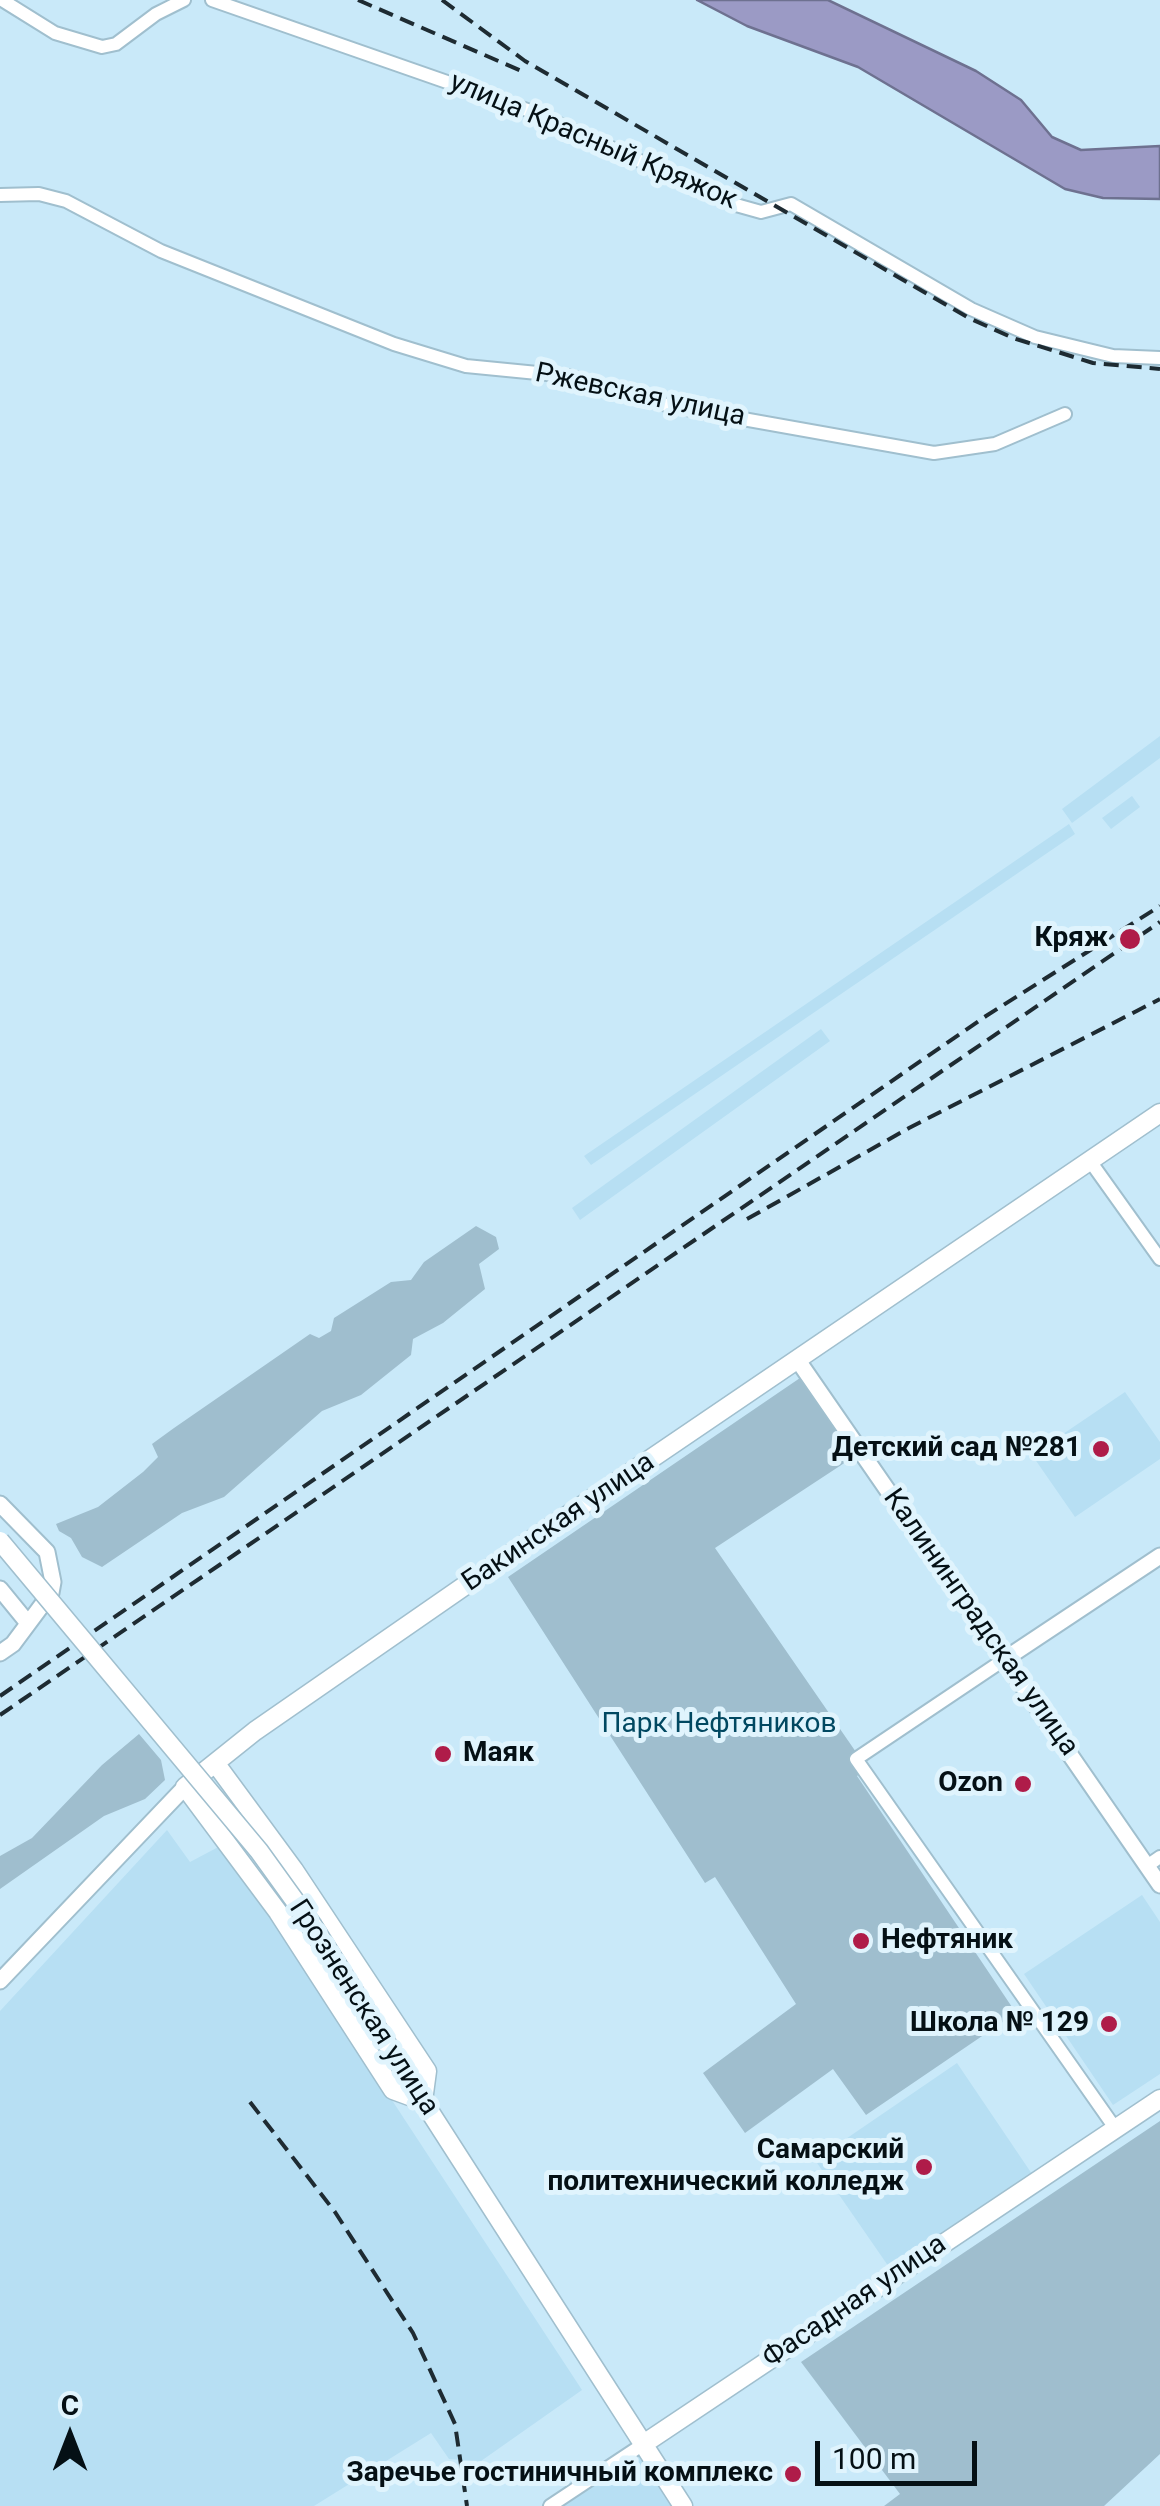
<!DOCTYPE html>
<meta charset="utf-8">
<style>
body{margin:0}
#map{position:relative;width:1160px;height:2506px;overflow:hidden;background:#c9e9f9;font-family:Roboto,sans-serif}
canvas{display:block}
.north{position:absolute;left:20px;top:2386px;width:100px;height:100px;-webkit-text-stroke:8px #e0f4fd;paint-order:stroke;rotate:0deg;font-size:28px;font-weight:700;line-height:40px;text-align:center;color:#051015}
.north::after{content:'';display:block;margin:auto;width:35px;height:45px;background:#051015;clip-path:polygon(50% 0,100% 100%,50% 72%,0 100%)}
.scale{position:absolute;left:815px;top:2441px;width:162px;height:45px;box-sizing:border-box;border:5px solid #051015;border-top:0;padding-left:12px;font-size:30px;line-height:35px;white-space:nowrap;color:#051015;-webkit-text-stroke:8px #e0f4fd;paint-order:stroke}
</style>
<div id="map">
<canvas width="1160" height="2506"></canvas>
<div class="north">С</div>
<div class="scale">100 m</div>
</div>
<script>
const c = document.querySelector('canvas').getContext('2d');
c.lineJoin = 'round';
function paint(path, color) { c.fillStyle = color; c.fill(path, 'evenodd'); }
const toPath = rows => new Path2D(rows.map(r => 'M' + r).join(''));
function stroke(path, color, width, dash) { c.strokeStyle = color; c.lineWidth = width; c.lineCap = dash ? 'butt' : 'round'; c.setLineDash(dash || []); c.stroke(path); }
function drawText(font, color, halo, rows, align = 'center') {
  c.font = font + ' Roboto,sans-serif'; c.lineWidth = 10; c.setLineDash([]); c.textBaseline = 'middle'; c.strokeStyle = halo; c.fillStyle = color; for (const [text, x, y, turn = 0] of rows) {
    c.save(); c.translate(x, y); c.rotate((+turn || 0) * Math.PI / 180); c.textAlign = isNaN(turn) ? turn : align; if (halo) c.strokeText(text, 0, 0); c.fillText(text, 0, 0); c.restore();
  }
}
paint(toPath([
 [1160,736,1160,758,1072,823,1062,809],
 [1132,796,1140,807,1111,829,1102,818],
 [1069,824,1075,834,591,1165,584,1156],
 [821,1029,830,1041,580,1220,572,1208],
 [1125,1392,1160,1442,1160,1459,1075,1517,1032,1455],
 [167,1830,190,1862,224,1844,582,2390,481,2461,449,2459,431,2433,314,2506,0,2506,0,2011],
 [1142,1895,1160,1922,1160,2074,1113,2105,1024,1974],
 [957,2063,1032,2174,891,2270,815,2160],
 [639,2453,675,2506,561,2506]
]), '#b7dff3');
paint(toPath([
 [476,1226,496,1237,499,1249,479,1264,485,1289,443,1323,413,1339,411,1355,361,1395,322,1411,224,1497,182,1513,102,1567,82,1557,71,1538,59,1531,56,1524,98,1507,143,1472,158,1457,152,1444,174,1428,310,1334,319,1338,331,1331,334,1318,391,1282,411,1280,424,1262],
 [800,1378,855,1456,715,1548,867,1768,857,1776,1016,2013,866,2115,833,2069,745,2133,703,2073,796,2004,715,1877,705,1883,508,1577],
 [139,1734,161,1760,165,1780,145,1799,104,1816,0,1889,0,1856,32,1838,102,1765],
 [1160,2121,1160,2454,1104,2506,884,2506,900,2494,801,2362]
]), '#9fbece');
const water = toPath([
 [697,0,828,0,976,71,1021,100,1052,137,1081,150,1160,146,1160,199,1103,198,1065,189,858,67,747,26,697,0]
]);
paint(water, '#9b9ac5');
stroke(water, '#6e7190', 2.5);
const minor = toPath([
 [2,0,55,33,102,47,116,44,156,14,184,0],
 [212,0,533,112,736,205,761,212,791,204,971,309,1035,337,1113,356,1160,358],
 [0,195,39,194,66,201,161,251,394,344,466,366,568,376,670,406,934,453,995,444,1065,414],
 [1090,1161,1160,1259],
 [1005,1659,856,1759,1115,2128],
 [1147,1866,1160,1857],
 [550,2506,642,2445]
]);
const tertiary = toPath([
 [799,1362,1160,1885],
 [0,1504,47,1552,53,1582,51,1593,13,1644,0,1653],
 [0,1589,27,1622],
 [1005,1659,1160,1556],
 [0,1981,185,1787]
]);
const secondary = toPath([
 [216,1764,294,1870,427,2071,423,2101],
 [423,2101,393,2090,278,1912,185,1787,255,1731,499,1562,1160,1113],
 [423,2101,683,2506],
 [642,2445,1160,2099]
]);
stroke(minor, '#a0bfce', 16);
stroke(tertiary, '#a0bfce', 19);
stroke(secondary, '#a0bfce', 21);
stroke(minor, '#fff', 12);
stroke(tertiary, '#fff', 15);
stroke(secondary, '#fff', 18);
stroke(toPath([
 [358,0,526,73],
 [442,0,525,61,969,318,1013,338,1093,363,1160,369],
 [747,1219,909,1128,1160,999],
 [0,1696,986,1016,1160,906],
 [0,1715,1160,922],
 [250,2102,335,2212,413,2333,455,2424,467,2506]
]), '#1e2b32', 4, [15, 8]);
const secondaryBridge = toPath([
 [0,1541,259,1851,313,1926,423,2101]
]);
stroke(secondaryBridge, '#a0bfce', 21, []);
stroke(secondaryBridge, '#fff', 18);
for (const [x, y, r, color] of [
 [1130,939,12,"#af1c49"],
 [1101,1449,10,"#af1c49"],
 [443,1754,10,"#af1c49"],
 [1023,1784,10,"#af1c49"],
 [861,1941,10,"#af1c49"],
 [1109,2024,10,"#af1c49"],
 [924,2167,10,"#af1c49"],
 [793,2474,10,"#af1c49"]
]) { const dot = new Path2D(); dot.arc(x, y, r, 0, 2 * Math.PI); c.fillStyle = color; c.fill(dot); stroke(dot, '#e0f4fd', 4); }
drawText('28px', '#051015', '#e0f4fd', [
 ["улица Красный Кряжок",593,142,23],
 ["Ржевская улица",640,396,12],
 ["Бакинская улица",559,1523,-34],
 ["Калининградская улица",980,1623,55],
 ["Грозненская улица",363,2008,57],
 ["Фасадная улица",855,2302,-34]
]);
drawText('bold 28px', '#051015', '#e0f4fd', [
 ["Кряж",1108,939],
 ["Детский сад №281",1081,1449],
 ["Маяк",463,1754,"left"],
 ["Ozon",1003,1784],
 ["Нефтяник",881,1941,"left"],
 ["Школа № 129",1089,2024],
 ["Самарский",904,2151],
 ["политехнический колледж",904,2183],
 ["Заречье гостиничный комплекс",773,2474]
], 'right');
drawText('28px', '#014861', '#e0f4fd', [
 ["Парк Нефтяников",719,1725]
]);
</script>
